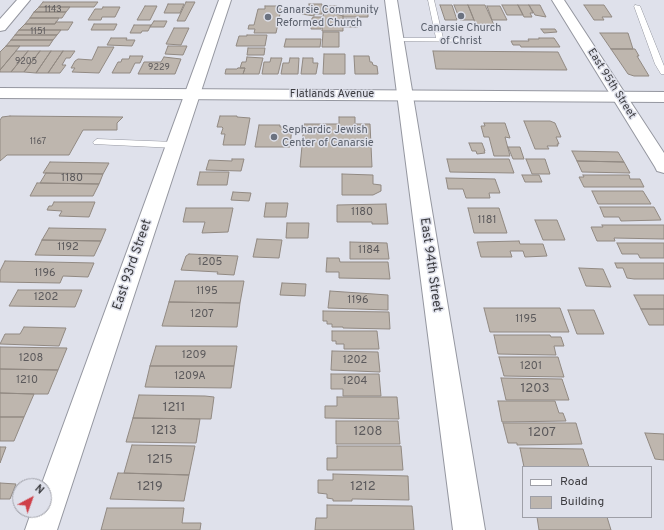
<!DOCTYPE html>
<style>
body{margin:0}
#map{position:relative;width:664px;height:530px;overflow:hidden;background:#dfe1eb;font-family:Overpass,sans-serif}
canvas{display:block}
.legend{position:absolute;left:522px;top:466px;width:130px;height:52px;box-sizing:border-box;background:#dfe1eb;border:1px solid #9e9fa7;margin:0;padding:5px 7px;list-style:none;font-size:12px;color:#3c3c40}
.legend li{display:flex;align-items:center;gap:8px;height:20px}
.legend b{width:20px;border:1px solid #9e9fa7}
.north{position:absolute;left:12px;top:478px;width:40px;height:40px;box-sizing:border-box;background:#dfe1eb;border:1px solid #9e9fa7;border-radius:50%;rotate:41deg;font-size:11px;font-weight:700;line-height:16px;text-align:center;color:#3c3c40}
.north::after{content:'';display:block;margin:auto;width:14px;height:18px;background:#cf3f48;clip-path:polygon(50% 0,100% 100%,50% 72%,0 100%)}
</style>
<div id="map">
<canvas width="664" height="530"></canvas>
<ul class="legend">
<li><b style="height:5px;background:#fff"></b>Road</li>
<li><b style="height:11px;background:#beb6ae"></b>Building</li>
</ul>
<div class="north">N</div>
</div>
<script>
const c = document.querySelector('canvas').getContext('2d');
c.lineJoin = 'round';
function paint(path, color) { c.fillStyle = color; c.fill(path, 'evenodd'); }
const toPath = rows => new Path2D(rows.map(r => 'M' + r).join(''));
function stroke(path, color, width, dash) { c.strokeStyle = color; c.lineWidth = width; c.lineCap = dash ? 'butt' : 'round'; c.setLineDash(dash || []); c.stroke(path); }
function drawText(font, color, halo, rows, align = 'center') {
  c.font = font + ' Overpass,sans-serif'; c.lineWidth = 3; c.setLineDash([]); c.textBaseline = 'middle'; c.strokeStyle = halo; c.fillStyle = color; for (const [text, x, y, turn = 0] of rows) {
    c.save(); c.translate(x, y); c.rotate((+turn || 0) * Math.PI / 180); c.textAlign = isNaN(turn) ? turn : align; if (halo) c.strokeText(text, 0, 0); c.fillText(text, 0, 0); c.restore();
  }
}
const building = toPath([
 [43,2,98,2,94,7,39,7,43,2],
 [186,2,195,2,185,21,177,21,186,2],
 [168,4,184,4,180,13,164,13,168,4],
 [309,4,322,4,322,14,314,14,314,16,302,14,302,8,309,8,309,4],
 [440,5,452,5,457,20,445,20,440,5],
 [454,5,468,5,474,20,460,20,454,5],
 [468,5,485,5,494,25,476,25,468,5],
 [502,5,518,5,523,15,507,15,502,5],
 [518,5,529,5,533,13,530,13,532,17,524,17,518,5],
 [529,5,540,5,546,17,535,15,529,5],
 [584,5,604,5,612,17,602,17,604,20,594,20,584,5],
 [145,6,157,6,150,20,137,20,145,6],
 [265,6,278,6,277,9,281,9,276,33,254,33,255,29,248,29,249,25,254,25,258,9,265,9,265,6],
 [324,6,337,6,336,14,343,16,343,31,322,31,324,6],
 [487,6,500,6,507,20,492,20,487,6],
 [39,7,70,7,66,12,34,12,39,7],
 [103,7,120,7,115,17,102,17,101,20,88,20,95,9,102,9,103,7],
 [343,9,355,9,355,12,368,12,368,17,343,17,343,9],
 [34,12,66,12,62,18,30,18,34,12],
 [314,17,322,17,321,29,311,29,312,18,314,17],
 [30,18,59,18,55,24,25,24,30,18],
 [343,19,357,19,358,27,343,27,343,19],
 [154,21,167,21,164,27,150,27,154,21],
 [56,22,73,22,68,30,19,30,25,24,55,24,56,22],
 [94,24,117,24,114,30,91,30,94,24],
 [134,25,151,25,148,31,142,31,141,33,130,33,134,25],
 [174,28,189,28,181,45,166,44,174,28],
 [541,29,555,29,557,32,544,33,541,29],
 [19,30,61,30,57,35,15,35,19,30],
 [323,32,339,32,339,47,322,47,323,32],
 [600,33,628,33,633,49,611,49,600,33],
 [15,35,57,35,53,40,11,40,15,35],
 [247,35,267,35,265,46,236,46,239,36,247,36,247,35],
 [111,38,127,38,126,40,135,40,132,46,107,45,111,38],
 [539,38,554,38,560,47,521,47,520,45,513,45,511,41,529,41,528,39,539,39,539,38],
 [286,39,321,39,320,47,284,47,286,39],
 [11,40,53,40,49,46,6,46,11,40],
 [6,46,20,46,0,70,0,52,6,46],
 [168,46,187,46,183,55,165,54,168,46],
 [98,47,114,47,99,73,72,72,75,68,71,68,75,61,78,59,92,60,98,47],
 [248,48,265,48,264,55,247,55,248,48],
 [611,49,635,49,639,56,637,56,649,76,634,76,628,74,611,49],
 [16,51,28,51,11,72,0,72,0,70,16,51],
 [28,51,40,51,24,72,11,72,28,51],
 [40,51,51,51,36,73,24,72,40,51],
 [51,51,63,51,48,73,36,73,51,51],
 [63,51,75,51,70,58,66,58,62,65,66,65,60,73,48,73,63,51],
 [433,51,558,52,567,70,436,69,433,51],
 [324,54,345,54,345,74,323,74,324,54],
 [130,56,143,56,140,63,135,63,130,73,112,73,118,62,121,62,122,59,129,59,130,56],
 [354,56,369,56,370,62,372,62,373,65,377,66,378,74,355,74,354,56],
 [164,57,181,59,175,74,138,74,144,62,161,62,164,57],
 [247,57,263,58,259,74,243,74,245,68,240,68,242,62,246,62,247,57],
 [271,58,282,58,278,74,262,74,264,62,270,62,271,58],
 [290,58,299,58,298,74,281,74,283,63,289,63,290,58],
 [303,58,313,58,313,63,318,63,316,74,301,74,303,58],
 [238,68,245,68,243,74,225,74,226,69,237,69,238,68],
 [10,116,123,117,117,123,117,130,83,130,69,155,7,155,0,161,0,120,2,117,10,116],
 [220,116,237,116,237,117,250,118,245,145,223,145,225,134,221,134,223,128,222,127,217,127,220,116],
 [339,117,355,117,355,124,370,124,372,167,300,167,304,124,339,124,339,117],
 [524,121,550,121,555,123,561,137,556,137,559,144,557,144,558,146,547,146,549,149,535,149,524,121],
 [484,123,505,123,510,138,505,137,510,156,494,156,489,137,484,137,481,126,485,126,484,123],
 [259,125,280,125,280,127,292,127,290,147,255,147,259,125],
 [469,143,482,143,485,151,484,151,485,153,477,154,476,151,472,151,469,143],
 [508,147,520,147,524,159,513,159,508,147],
 [572,151,618,152,624,162,577,161,572,151],
 [232,159,244,159,241,171,206,170,209,160,232,161,232,159],
 [447,159,509,159,514,173,450,172,447,159],
 [526,159,545,159,550,174,532,174,526,159],
 [577,161,624,162,630,173,582,172,577,161],
 [50,162,109,163,103,174,43,173,50,162],
 [200,172,229,172,227,185,197,185,200,172],
 [46,173,103,174,99,184,40,183,46,173],
 [342,174,373,175,373,184,381,185,381,191,373,195,342,195,342,174],
 [522,175,539,175,542,182,525,182,522,175],
 [583,175,629,175,630,179,640,179,644,187,584,187,579,177,584,177,583,175],
 [446,178,495,179,500,193,489,193,490,198,466,198,463,189,448,189,446,178],
 [37,183,40,183,99,184,93,196,30,196,37,183],
 [592,191,643,191,651,204,598,204,592,191],
 [233,192,251,193,249,201,231,200,233,192],
 [54,202,95,202,89,217,59,216,62,211,47,210,49,206,52,206,54,202],
 [266,203,288,203,286,217,264,217,266,203],
 [386,204,388,224,372,224,372,222,337,222,337,205,386,204],
 [600,207,654,207,661,220,621,221,619,217,604,217,600,207],
 [186,208,233,208,228,232,202,233,205,222,183,222,186,208],
 [468,208,499,208,507,233,474,233,468,208],
 [535,220,557,220,565,240,543,240,535,220],
 [287,223,309,223,308,238,286,238,287,223],
 [602,225,664,225,664,239,614,238,615,241,597,241,591,227,603,227,602,225],
 [49,228,106,229,101,241,42,240,49,228],
 [257,239,282,240,279,258,253,257,257,239],
 [42,240,101,241,94,256,35,255,42,240],
 [519,241,520,244,543,244,547,256,525,257,523,251,510,251,512,257,481,257,477,242,519,241],
 [350,242,387,243,389,259,350,259,350,242],
 [617,243,664,243,664,258,640,258,638,254,622,254,617,243],
 [189,254,238,256,234,275,217,274,218,272,181,270,186,256,189,254],
 [327,258,339,258,340,262,388,262,390,279,339,278,339,272,326,272,327,258],
 [5,261,94,263,88,277,63,276,60,283,0,282,0,271,5,261],
 [615,263,664,263,664,279,634,279,627,278,623,268,617,268,615,263],
 [579,268,603,269,611,287,586,286,579,268],
 [175,281,244,281,240,303,169,302,175,281],
 [282,283,306,284,305,296,280,295,282,283],
 [18,290,82,290,75,307,9,306,18,290],
 [330,291,388,295,388,310,328,308,330,291],
 [634,295,664,295,664,309,641,309,634,295],
 [169,302,240,303,237,327,162,326,169,302],
 [484,308,560,308,569,332,490,332,484,308],
 [641,309,664,309,664,325,649,325,641,309],
 [568,310,594,310,604,334,577,334,568,310],
 [323,311,389,312,390,329,343,328,343,327,332,327,332,324,327,324,327,321,323,321,323,311],
 [24,327,66,328,59,346,0,344,5,334,20,334,24,327],
 [332,331,377,331,379,349,344,349,344,344,336,344,336,341,332,341,332,331],
 [494,335,550,335,551,337,561,337,564,346,554,346,556,355,498,354,494,335],
 [156,346,237,346,234,366,150,366,156,346],
 [0,347,67,348,58,370,0,369,0,347],
 [332,351,378,352,380,372,331,370,332,351],
 [499,357,558,357,564,377,504,376,499,357],
 [150,366,234,366,231,388,145,387,150,366],
 [0,369,58,370,48,394,34,394,0,393,0,369],
 [331,374,379,374,381,396,343,396,343,389,331,389,331,374],
 [501,378,562,379,569,400,506,400,501,378],
 [0,393,34,394,24,417,0,417,0,393],
 [139,395,205,396,214,397,211,419,133,418,139,395],
 [337,397,397,397,399,419,325,418,325,406,337,406,337,397],
 [498,401,555,401,559,413,563,413,566,421,502,422,498,401],
 [0,417,24,417,14,441,0,441,0,417],
 [133,418,200,419,196,443,126,442,133,418],
 [336,421,398,421,400,444,336,444,336,421],
 [503,423,576,423,582,444,517,445,517,443,508,443,503,423],
 [645,433,664,434,664,460,655,459,645,433],
 [132,445,195,446,189,475,124,473,132,445],
 [337,446,401,446,403,470,327,470,327,458,337,458,337,446],
 [0,447,6,447,0,463,0,447],
 [520,448,583,449,589,467,524,467,520,448],
 [118,473,189,475,184,501,110,499,118,473],
 [333,474,408,476,409,500,356,499,352,499,352,501,333,501,333,499,327,498,327,494,318,493,318,480,333,480,333,474],
 [0,483,16,484,10,499,0,499,0,483],
 [327,505,412,506,414,530,315,530,316,518,327,518,327,505],
 [107,508,184,508,182,523,201,523,200,530,101,530,107,508],
 [537,517,607,517,611,530,539,530,537,517]
]);
paint(building, '#beb6ae');
stroke(building, '#918982', 1);
const service = toPath([
 [428,0,434,0,443,38,477,39,480,41,479,42,395,41,394,40,397,38,436,38,428,0],
 [635,5,640,6,664,66,664,74,661,74,655,64,634,6,635,5],
 [97,139,175,142,179,145,175,148,94,144,93,142,97,139]
]);
const minor = toPath([
 [17,0,30,0,5,30,0,31,0,19,17,0],
 [219,0,231,0,57,530,25,530,32,510,44,510,44,486,41,486,219,0],
 [385,0,397,0,485,530,453,530,385,0],
 [552,0,564,0,664,153,664,173,657,171,655,167,552,0]
]);
const secondary = toPath([
 [0,88,664,92,664,102,0,98,0,88]
]);
stroke(service, '#9597a0', 1);
stroke(minor, '#9597a0', 2);
stroke(secondary, '#9597a0', 2);
paint(service, '#fff');
paint(minor, '#fff');
paint(secondary, '#fff');
for (const [x, y, r, color] of [
 [461,16,4,"#6b7280"],
 [268,17,4,"#6b7280"],
 [274,137,4,"#6b7280"]
]) { const dot = new Path2D(); dot.arc(x, y, r, 0, 2 * Math.PI); c.fillStyle = color; c.fill(dot); stroke(dot, '#dfe1eb', 1.5); }
drawText('9px', '#5c5a5c', null, [
 ["1143",53,10],
 ["1151",38,32],
 ["9205",26,62],
 ["9229",159,68],
 ["1167",38,142]
]);
drawText('11px', '#5b616d', '#dfe1eb', [
 ["Canarsie Community",276,11],
 ["Reformed Church",276,24],
 ["Canarsie Church",461,29,"center"],
 ["of Christ",461,42,"center"],
 ["Sephardic Jewish",282,131],
 ["Center of Canarsie",282,144]
], 'left');
drawText('11px', '#3c3c40', '#dfe1eb', [
 ["East 95th Street",611,84,58],
 ["Flatlands Avenue",332,95]
]);
drawText('11px', '#5c5a5c', null, [
 ["1180",72,179],
 ["1180",362,213],
 ["1181",487,221],
 ["1192",68,248],
 ["1184",369,251],
 ["1205",210,263],
 ["1196",45,274],
 ["1195",207,292],
 ["1202",46,298],
 ["1196",358,301],
 ["1207",202,315],
 ["1195",526,320],
 ["1209",194,356],
 ["1208",31,359],
 ["1202",355,361],
 ["1201",531,367],
 ["1209A",190,377],
 ["1210",27,381],
 ["1204",355,382]
]);
drawText('13px', '#3c3c40', '#dfe1eb', [
 ["East 93rd Street",133,265,-71],
 ["East 94th Street",430,265,82]
]);
drawText('13px', '#5c5a5c', null, [
 ["1203",535,389],
 ["1211",174,408],
 ["1213",164,431],
 ["1208",368,432],
 ["1207",542,433],
 ["1215",160,460],
 ["1219",150,487],
 ["1212",363,487]
]);
</script>
